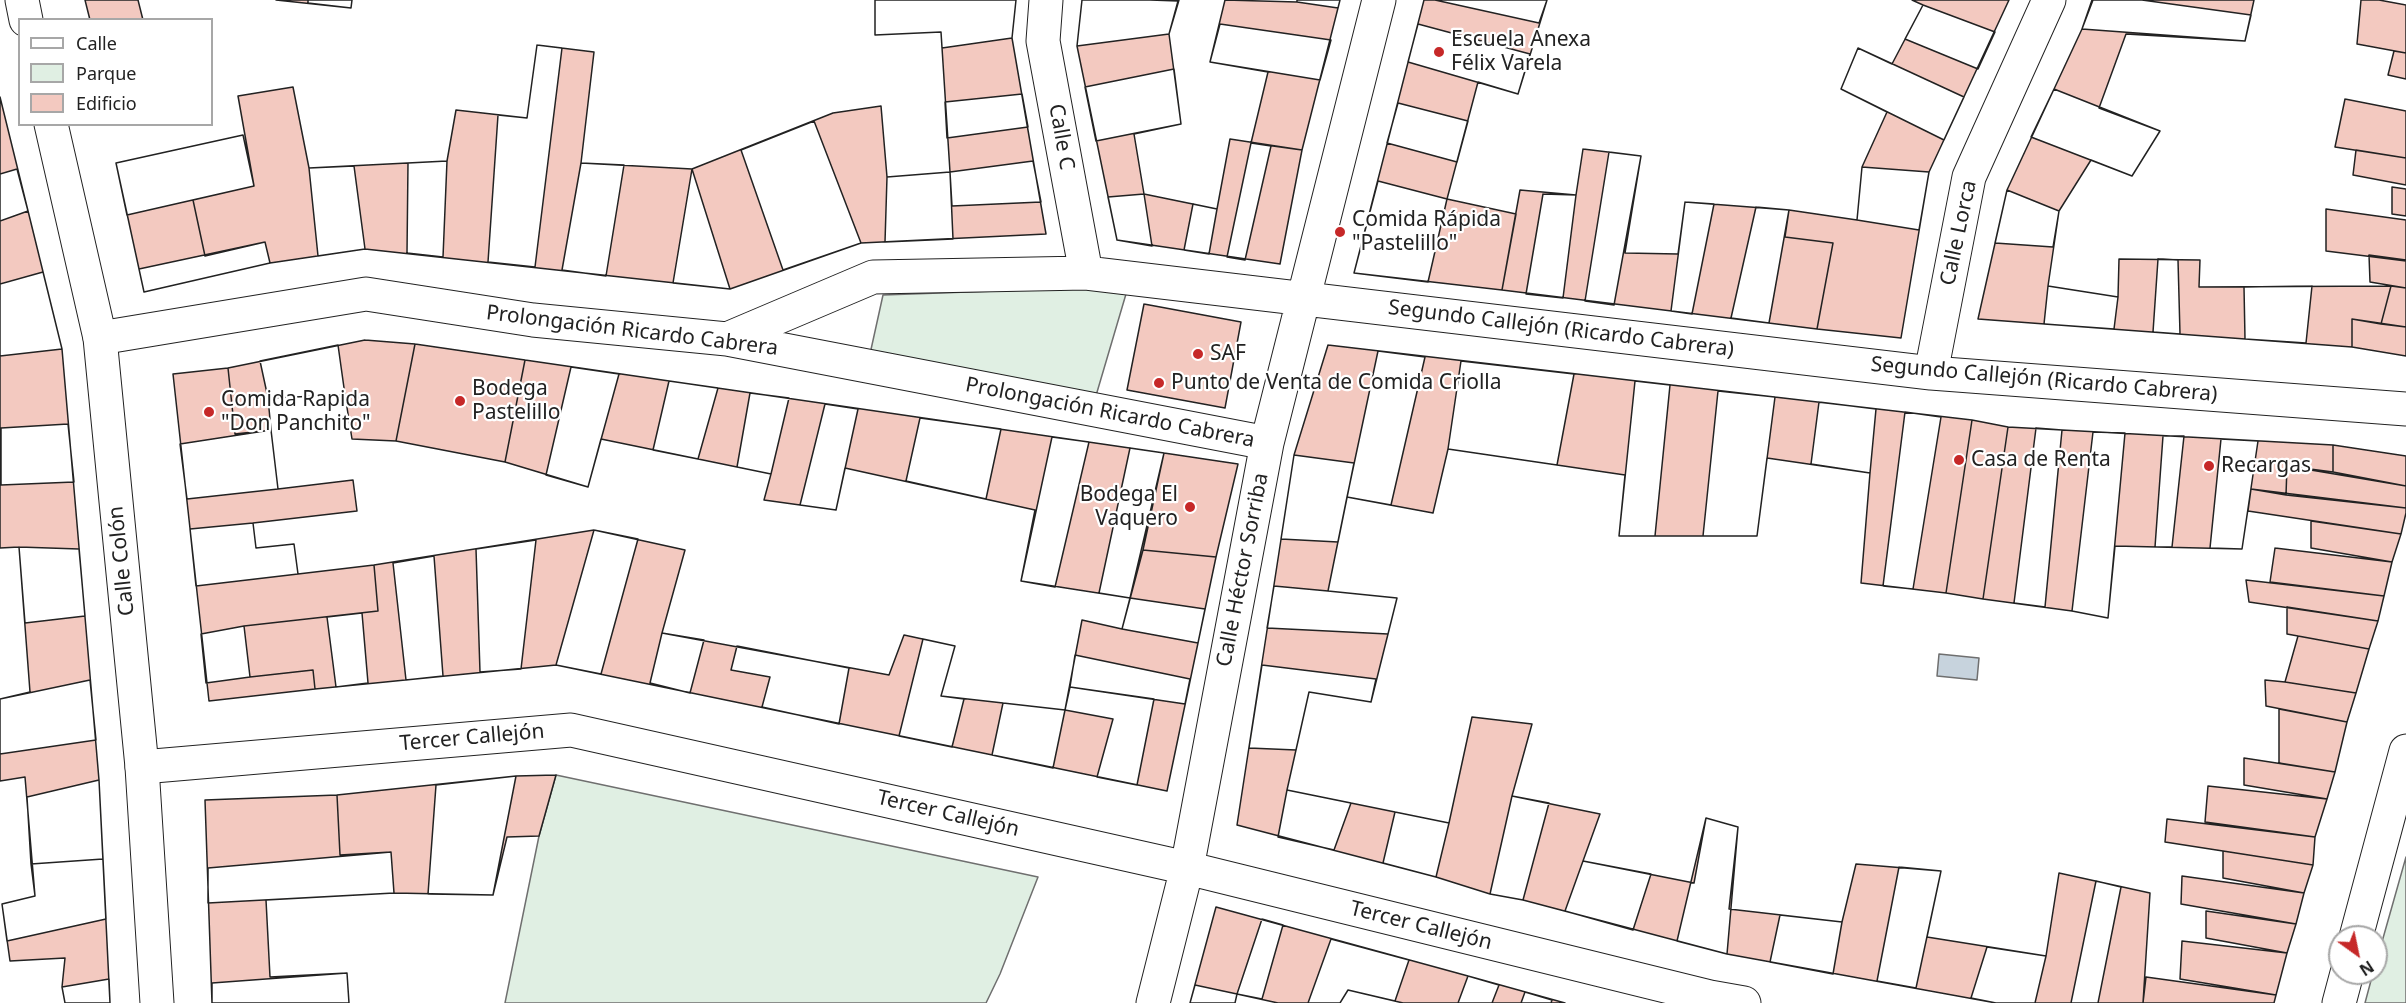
<!DOCTYPE html>
<meta charset="utf-8">
<style>
body{margin:0}
#map{position:relative;width:2406px;height:1003px;overflow:hidden;background:#fff;font-family:"Noto Sans",sans-serif}
canvas{display:block}
.legend{position:absolute;left:18px;top:18px;width:195px;height:108px;box-sizing:border-box;background:#fff;border:2px solid #a7a7a7;margin:0;padding:8px 10px;list-style:none;font-size:18px;color:#222}
.legend li{display:flex;align-items:center;gap:12px;height:30px}
.legend b{width:30px;border:2px solid #a7a7a7}
.north{position:absolute;left:2328px;top:925px;width:60px;height:60px;box-sizing:border-box;background:#fff;border:2px solid #a7a7a7;border-radius:50%;rotate:147deg;font-size:16px;font-weight:700;line-height:24px;text-align:center;color:#222}
.north::after{content:'';display:block;margin:auto;width:21px;height:27px;background:#c62828;clip-path:polygon(50% 0,100% 100%,50% 72%,0 100%)}
</style>
<div id="map">
<canvas width="2406" height="1003"></canvas>
<ul class="legend">
<li><b style="height:8px;background:#fff"></b>Calle</li>
<li><b style="height:16px;background:#e0efe3"></b>Parque</li>
<li><b style="height:16px;background:#f3c9c0"></b>Edificio</li>
</ul>
<div class="north">N</div>
</div>
<script>
const c = document.querySelector('canvas').getContext('2d');
c.lineJoin = 'round';
function paint(path, color) { c.fillStyle = color; c.fill(path, 'evenodd'); }
const toPath = rows => new Path2D(rows.map(r => 'M' + r).join(''));
function stroke(path, color, width, dash) { c.strokeStyle = color; c.lineWidth = width; c.lineCap = dash ? 'butt' : 'round'; c.setLineDash(dash || []); c.stroke(path); }
function drawText(font, color, halo, rows, align = 'center') {
  c.font = font + ' "Noto Sans",sans-serif'; c.lineWidth = 4.5; c.setLineDash([]); c.textBaseline = 'middle'; c.strokeStyle = halo; c.fillStyle = color; for (const [text, x, y, turn = 0] of rows) {
    c.save(); c.translate(x, y); c.rotate((+turn || 0) * Math.PI / 180); c.textAlign = isNaN(turn) ? turn : align; if (halo) c.strokeText(text, 0, 0); c.fillText(text, 0, 0); c.restore();
  }
}
const green = toPath([
 [1082,288,1126,294,1095,399,870,354,883,295,1082,288],
 [556,775,1038,877,1000,974,986,1003,505,1003,539,836,556,775],
 [2406,857,2406,1003,2365,1003,2373,973,2376,973,2376,963,2406,857]
]);
paint(green, '#e0efe3');
stroke(green, '#6f6f6f', 1.5);
const water = toPath([
 [1939,654,1979,658,1977,680,1937,676,1939,654]
]);
paint(water, '#c7d3dd');
stroke(water, '#6f6f6f', 1.5);
const building = toPath([
 [85,0,138,0,143,20,90,20,85,0],
 [276,0,352,0,351,8,276,0],
 [308,0,352,0,351,8,308,3,308,0],
 [875,0,1016,0,1012,38,942,48,941,32,875,35,875,0],
 [875,0,1016,0,1012,38,1046,234,861,243,730,289,365,249,270,263,265,242,205,256,193,200,254,186,238,96,293,87,309,168,447,161,456,110,527,118,537,45,594,52,581,163,692,169,833,113,881,106,887,177,950,172,941,32,875,35,875,0],
 [1082,0,1179,0,1169,34,1181,124,1134,134,1144,194,1217,209,1230,139,1302,150,1280,264,1117,240,1077,46,1082,0],
 [1082,0,1150,0,1178,1,1169,34,1077,46,1082,0],
 [1225,0,1297,2,1297,0,1340,0,1302,150,1251,143,1268,72,1210,62,1225,0],
 [1297,0,1340,0,1338,8,1297,2,1297,0],
 [1424,0,1547,0,1518,94,1478,82,1447,199,1516,214,1502,290,1354,273,1424,0],
 [1435,0,1547,0,1539,23,1435,0],
 [1912,0,2009,0,1929,172,1901,338,1817,329,1833,243,1785,237,1789,210,1857,220,1862,167,1887,112,1841,89,1858,48,1892,64,1923,5,1912,0],
 [2092,0,2142,0,2251,15,2245,41,2082,29,2092,0],
 [2093,0,2254,0,2245,41,2126,34,2099,108,2160,131,2132,176,2091,160,2059,211,2048,286,2118,297,2119,259,2200,260,2199,287,2391,286,2381,324,2352,319,2352,347,1978,319,2007,190,2082,29,2093,0],
 [2361,0,2379,0,2406,5,2406,53,2357,44,2361,0],
 [1923,5,1995,32,1978,69,1905,39,1923,5],
 [1220,24,1331,40,1320,80,1210,62,1220,24],
 [1418,24,1530,54,1518,94,1408,62,1418,24],
 [537,45,562,48,535,267,488,262,498,115,527,118,537,45],
 [1858,48,1964,97,1944,140,1841,89,1858,48],
 [2394,51,2406,53,2406,79,2388,75,2394,51],
 [1174,69,1181,124,1096,141,1085,87,1174,69],
 [2054,89,2160,131,2132,176,2031,137,2054,89],
 [1022,94,1028,127,947,138,945,102,1022,94],
 [0,97,62,349,99,780,110,1003,65,1003,62,987,65,958,10,961,2,904,35,896,25,777,0,781,0,699,30,692,19,547,0,548,0,97],
 [2345,99,2406,111,2406,158,2335,147,2345,99],
 [1398,103,1468,121,1457,162,1387,143,1398,103],
 [814,121,861,243,783,270,741,150,814,121],
 [243,135,254,186,127,215,116,163,243,135],
 [243,135,254,186,193,200,205,256,265,242,270,263,144,292,116,163,243,135],
 [1251,143,1271,146,1245,260,1227,257,1251,143],
 [1583,149,1641,156,1625,253,1678,254,1685,202,1789,210,1785,237,1833,243,1817,329,1502,290,1520,190,1576,195,1583,149],
 [2356,150,2406,158,2406,185,2353,175,2356,150],
 [1609,152,1641,156,1614,305,1585,301,1609,152],
 [447,161,443,257,407,253,408,163,447,161],
 [1033,161,1041,202,952,206,950,172,1033,161],
 [581,163,624,165,606,276,562,270,581,163],
 [354,166,365,249,318,256,309,168,354,166],
 [1862,167,1929,172,1919,230,1857,220,1862,167],
 [17,169,28,211,0,221,0,174,17,169],
 [692,169,730,289,673,283,692,169],
 [950,172,953,239,885,242,887,177,950,172],
 [1378,181,1447,199,1428,282,1354,273,1378,181],
 [2392,187,2406,189,2406,216,2392,214,2392,187],
 [2007,190,2059,211,2053,247,1995,243,2007,190],
 [1144,194,1152,246,1117,240,1108,197,1144,194],
 [1543,194,1576,195,1563,298,1526,294,1543,194],
 [1685,202,1714,204,1692,314,1671,311,1685,202],
 [1193,204,1217,209,1209,254,1184,250,1193,204],
 [1756,207,1789,210,1769,323,1731,318,1756,207],
 [2326,209,2406,220,2406,261,2326,251,2326,209],
 [265,242,270,263,144,292,139,269,265,242],
 [2369,255,2406,260,2406,288,2370,282,2369,255],
 [2158,259,2178,260,2180,334,2153,332,2158,259],
 [43,272,62,349,0,356,0,284,43,272],
 [2048,286,2118,297,2114,329,2044,324,2048,286],
 [2312,286,2306,343,2245,339,2244,287,2312,286],
 [2391,286,2406,288,2406,327,2381,324,2391,286],
 [1144,304,1241,322,1225,408,1127,390,1144,304],
 [2352,319,2406,327,2406,356,2352,347,2352,319],
 [365,340,415,344,396,441,352,439,345,395,268,398,271,430,235,434,228,368,365,340],
 [415,344,525,360,505,462,396,441,415,344],
 [338,345,345,395,268,398,260,361,338,345],
 [1328,345,1972,420,1946,593,1861,583,1870,473,1767,458,1757,536,1619,536,1625,475,1448,449,1433,513,1347,497,1328,591,1397,598,1371,702,1309,692,1287,790,1449,823,1472,717,1532,724,1512,796,1600,814,1583,861,1694,883,1706,818,1738,827,1729,909,1842,922,1856,864,1941,871,1927,937,2046,956,2059,873,2150,893,2143,1003,1996,1003,1727,954,1523,900,1490,894,1436,877,1237,825,1294,455,1328,345],
 [1378,351,1425,357,1391,505,1347,497,1378,351],
 [525,360,1164,453,1130,598,1021,581,1035,510,845,468,836,510,764,500,771,474,601,439,588,487,505,462,525,360],
 [1461,361,1574,374,1557,465,1448,449,1461,361],
 [571,367,619,374,588,487,546,475,571,367],
 [228,368,235,434,271,430,278,489,353,480,357,511,253,523,256,548,294,544,298,574,374,565,378,611,244,626,250,677,313,670,315,689,209,701,173,374,228,368],
 [669,381,718,388,698,459,653,450,669,381],
 [1635,381,1670,385,1655,536,1619,536,1635,381],
 [1718,391,1775,397,1757,536,1703,536,1718,391],
 [750,393,789,398,771,474,737,467,750,393],
 [1819,402,1876,409,1870,473,1811,464,1819,402],
 [825,404,858,409,836,510,800,505,825,404],
 [1905,412,1941,417,1913,589,1883,586,1905,412],
 [920,418,1001,429,986,499,906,481,920,418],
 [1972,420,2008,427,1983,599,1946,593,1972,420],
 [68,424,74,482,1,485,1,428,68,424],
 [2008,427,2333,445,2333,472,2287,466,2286,495,2251,489,2242,549,2115,546,2108,618,2072,611,1983,599,2008,427],
 [2036,428,2062,430,2045,607,2014,603,2036,428],
 [271,430,278,489,187,499,180,444,271,430],
 [2093,432,2125,433,2108,618,2072,611,2093,432],
 [2163,436,2184,436,2172,547,2155,547,2163,436],
 [1052,437,1089,442,1055,587,1021,581,1052,437],
 [2221,439,2258,441,2242,549,2210,548,2221,439],
 [2333,445,2406,456,2406,486,2333,472,2333,445],
 [1130,448,1164,453,1130,598,1099,593,1130,448],
 [1164,453,1238,464,1216,557,1143,550,1164,453],
 [1294,455,1354,463,1338,542,1281,539,1294,455],
 [2287,466,2406,486,2406,508,2286,495,2287,466],
 [2251,489,2406,508,2406,513,2401,534,2248,511,2251,489],
 [2311,521,2401,534,2392,562,2311,548,2311,521],
 [253,523,256,548,294,544,298,574,196,586,190,529,253,523],
 [594,530,685,550,662,633,889,675,904,635,955,646,941,696,1065,710,1082,620,1122,629,1143,550,1216,557,1167,791,556,665,315,689,313,670,250,677,244,626,378,611,374,565,594,530],
 [594,530,638,539,601,674,556,665,594,530],
 [536,540,521,669,480,672,476,549,536,540],
 [19,547,79,549,85,616,25,623,19,547],
 [2275,548,2392,562,2384,596,2270,582,2275,548],
 [434,556,443,676,406,680,393,563,434,556],
 [2246,580,2384,596,2378,621,2249,602,2246,580],
 [1274,586,1328,591,1397,598,1388,634,1267,628,1274,586],
 [1130,598,1205,609,1198,643,1122,629,1130,598],
 [2287,607,2378,621,2369,649,2287,634,2287,607],
 [362,613,368,683,336,687,327,617,362,613],
 [244,626,250,677,206,683,201,634,244,626],
 [662,633,704,640,690,693,650,683,662,633],
 [2298,636,2369,649,2356,693,2285,682,2298,636],
 [923,639,955,646,941,696,964,699,952,747,899,736,923,639],
 [737,646,849,668,839,724,762,707,770,677,731,670,737,646],
 [1075,655,1190,679,1185,704,1070,687,1075,655],
 [1262,665,1376,679,1371,702,1309,692,1296,750,1249,748,1262,665],
 [90,680,96,740,0,754,0,699,90,680],
 [2265,680,2285,682,2356,693,2347,722,2266,706,2265,680],
 [1070,687,1154,699,1137,785,1097,777,1113,719,1065,710,1070,687],
 [1003,703,1065,710,1053,768,992,755,1003,703],
 [2279,709,2347,722,2335,772,2279,763,2279,709],
 [2244,758,2335,772,2327,799,2244,785,2244,758],
 [556,775,539,836,507,837,493,895,394,893,391,852,340,855,337,795,516,776,556,775],
 [516,776,493,895,428,894,436,785,516,776],
 [99,780,103,859,31,864,27,797,99,780],
 [2208,786,2327,799,2315,837,2205,822,2208,786],
 [1287,790,1351,803,1334,850,1278,837,1287,790],
 [337,795,340,855,391,852,394,893,266,900,270,977,347,973,349,1003,212,1003,205,800,337,795],
 [1512,796,1549,803,1523,900,1490,894,1512,796],
 [1395,812,1449,823,1436,877,1383,863,1395,812],
 [1706,818,1738,827,1727,954,1677,941,1706,818],
 [2167,819,2315,837,2313,865,2165,842,2167,819],
 [2223,851,2313,865,2304,893,2223,878,2223,851],
 [391,852,394,893,208,903,208,868,391,852],
 [103,859,106,919,7,941,2,904,35,896,31,864,103,859],
 [1583,861,1651,874,1633,930,1565,911,1583,861],
 [1899,867,1941,871,1916,988,1877,981,1899,867],
 [2182,876,2304,893,2296,924,2181,904,2182,876],
 [2096,881,2121,887,2098,1003,2071,1003,2096,881],
 [1216,907,1468,976,1565,1003,1403,1003,1348,990,1340,1003,1278,1003,1237,994,1235,1003,1190,1003,1216,907],
 [2206,911,2296,924,2287,953,2206,938,2206,911],
 [1780,915,1842,922,1833,974,1770,962,1780,915],
 [1262,919,1283,925,1262,999,1237,994,1262,919],
 [1331,939,1409,960,1395,1001,1348,990,1340,1003,1308,1003,1331,939],
 [2182,941,2287,953,2276,995,2180,979,2182,941],
 [1987,947,2046,956,2035,1003,1996,1003,1971,998,1987,947],
 [347,973,349,1003,212,1003,212,983,347,973],
 [1468,976,1499,985,1492,1003,1458,1003,1468,976],
 [2146,977,2276,995,2274,1003,2143,1003,2146,977],
 [109,979,110,1003,65,1003,62,987,109,979],
 [1195,985,1237,994,1235,1003,1190,1003,1195,985],
 [1525,992,1552,1000,1551,1003,1521,1003,1525,992]
]);
paint(building, '#f3c9c0');
stroke(building, '#222', 1.5);
const street = toPath([
 [1046,0,1043,41,1086,273],
 [100,338,366,294,533,320,727,339,1267,443],
 [727,339,873,277,1086,273,1931,373,2406,409],
 [1931,373,1969,177,2049,0],
 [142,767,571,730,1187,868,1710,997,1744,1003],
 [1153,1003,1187,868,1267,443,1379,0]
]);
const secondary = toPath([
 [22,0,26,20],
 [51,124,100,338,142,767,157,1003]
]);
const primary = toPath([
 [2356,937,2406,751],
 [2339,1003,2347,973]
]);
stroke(street, '#222', 35);
stroke(secondary, '#222', 35);
stroke(primary, '#222', 35);
stroke(street, '#fff', 33);
stroke(secondary, '#fff', 33);
stroke(primary, '#fff', 33);
for (const [x, y, r, color] of [
 [1439,52,6,"#c62828"],
 [1340,232,6,"#c62828"],
 [1198,354,6,"#c62828"],
 [1159,383,6,"#c62828"],
 [460,401,6,"#c62828"],
 [209,412,6,"#c62828"],
 [1959,460,6,"#c62828"],
 [2209,466,6,"#c62828"],
 [1190,507,6,"#c62828"]
]) { const dot = new Path2D(); dot.arc(x, y, r, 0, 2 * Math.PI); c.fillStyle = color; c.fill(dot); stroke(dot, '#fff', 2); }
drawText('21px', '#222', '#fff', [
 ["Escuela Anexa",1451,40],
 ["Félix Varela",1451,64],
 ["Comida Rápida",1352,220],
 ["\"Pastelillo\"",1352,244],
 ["SAF",1210,354],
 ["Punto de Venta de Comida Criolla",1171,383],
 ["Bodega",472,389],
 ["Pastelillo",472,413],
 ["Comida Rapida",221,400],
 ["\"Don Panchito\"",221,424],
 ["Casa de Renta",1971,460],
 ["Recargas",2221,466],
 ["Bodega El",1178,495,"right"],
 ["Vaquero",1178,519,"right"]
], 'left');
drawText('21px', '#222', '#fff', [
 ["Calle C",1061,137,80],
 ["Calle Lorca",1959,233,-78],
 ["Segundo Callejón (Ricardo Cabrera)",1561,329,7],
 ["Prolongación Ricardo Cabrera",632,331,7],
 ["Segundo Callejón (Ricardo Cabrera)",2044,380,5],
 ["Prolongación Ricardo Cabrera",1110,413,11],
 ["Calle Colón",122,561,-96],
 ["Calle Héctor Sorriba",1243,570,-79],
 ["Tercer Callejón",472,738,-5],
 ["Tercer Callejón",948,814,13],
 ["Tercer Callejón",1421,926,14]
]);
</script>
